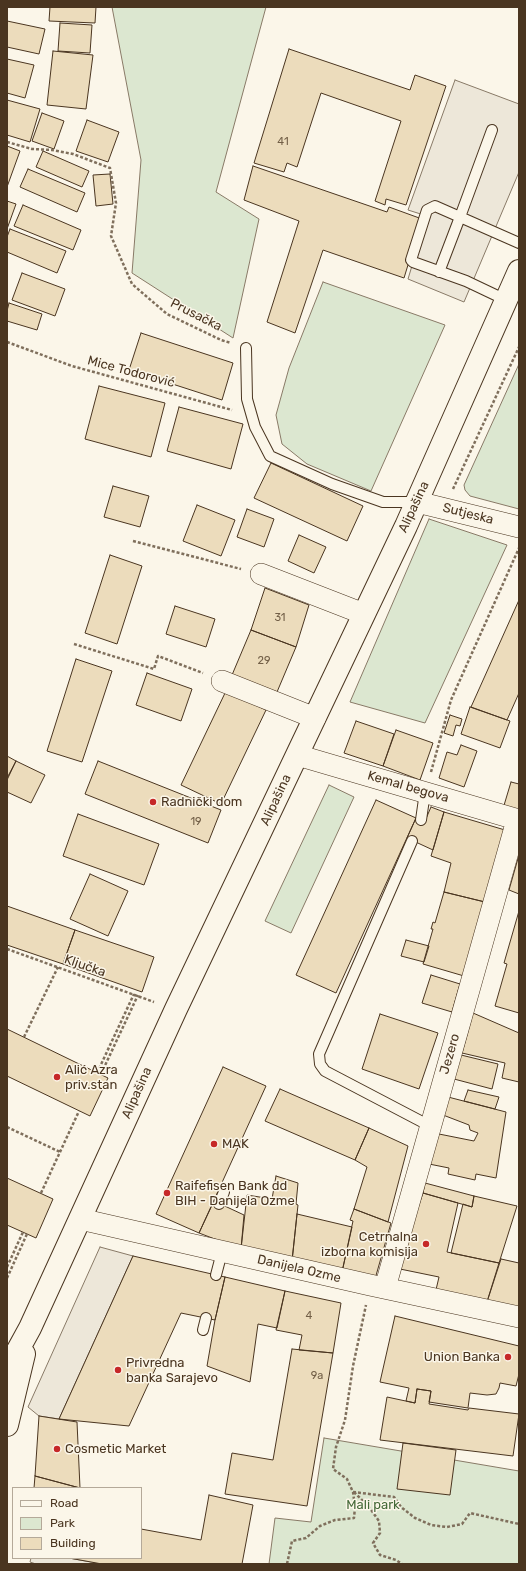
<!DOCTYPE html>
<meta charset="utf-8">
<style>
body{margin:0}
#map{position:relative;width:526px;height:1571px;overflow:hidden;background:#fbf6e9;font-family:Rubik,sans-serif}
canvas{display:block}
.frame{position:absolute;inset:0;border:8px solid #4a3520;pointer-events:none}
.legend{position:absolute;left:12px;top:1487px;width:130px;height:72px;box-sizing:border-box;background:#fbf6e9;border:1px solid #b4a999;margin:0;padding:5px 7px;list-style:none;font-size:12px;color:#4a3520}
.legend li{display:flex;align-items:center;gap:8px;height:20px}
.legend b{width:20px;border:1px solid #b4a999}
</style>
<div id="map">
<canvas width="526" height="1571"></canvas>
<div class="frame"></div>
<ul class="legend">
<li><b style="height:5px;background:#fbf6e9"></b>Road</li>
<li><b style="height:11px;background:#dce7d0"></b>Park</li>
<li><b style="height:11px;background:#ecdcbc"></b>Building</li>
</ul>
</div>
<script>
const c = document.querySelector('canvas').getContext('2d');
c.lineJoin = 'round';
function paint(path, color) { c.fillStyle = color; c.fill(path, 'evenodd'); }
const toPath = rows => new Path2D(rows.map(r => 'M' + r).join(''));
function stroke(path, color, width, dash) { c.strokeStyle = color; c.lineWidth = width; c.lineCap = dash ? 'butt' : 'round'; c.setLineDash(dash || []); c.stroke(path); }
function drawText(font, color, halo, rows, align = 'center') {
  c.font = font + ' Rubik,sans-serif'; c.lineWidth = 3; c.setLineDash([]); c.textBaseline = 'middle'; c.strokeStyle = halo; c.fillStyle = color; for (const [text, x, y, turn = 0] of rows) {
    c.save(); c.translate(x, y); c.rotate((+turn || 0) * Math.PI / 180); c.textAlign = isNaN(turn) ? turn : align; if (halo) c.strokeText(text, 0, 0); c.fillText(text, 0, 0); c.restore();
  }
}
const green = toPath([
 [112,7,266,7,216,192,259,219,233,338,132,273,141,160,112,7],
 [323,282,445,325,371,491,307,464,282,444,276,415,289,368,323,282],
 [519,364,519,509,470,496,465,490,464,485,519,364],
 [429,519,507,545,425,723,350,702,429,519],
 [329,785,354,797,291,933,265,921,329,785],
 [324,1438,519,1471,519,1564,269,1564,275,1518,311,1522,324,1438]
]);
paint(green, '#dce7d0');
stroke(green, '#887966', 1);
const parking = toPath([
 [455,80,519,104,519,172,464,302,408,279,427,216,408,210,455,80],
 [100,1247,133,1256,59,1419,39,1416,28,1407,100,1247],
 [31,1558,69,1558,102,1564,36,1564,30,1562,31,1558]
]);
paint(parking, '#ede7d9');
stroke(parking, '#887966', 1);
const building = toPath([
 [50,7,96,7,95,23,49,21,50,7],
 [7,21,45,29,39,54,7,47,7,21],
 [60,23,92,25,90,53,58,51,60,23],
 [289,49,410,90,415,75,446,86,406,205,386,199,385,205,375,201,401,121,321,93,297,167,287,163,284,172,254,163,289,49],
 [53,51,93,55,86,109,47,105,53,51],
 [7,59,34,65,25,98,7,93,7,59],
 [7,100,40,109,30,142,7,135,7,100],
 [42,113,64,121,54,149,32,141,42,113],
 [87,120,119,132,108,162,76,151,87,120],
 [7,146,20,151,7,187,7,146],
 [43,151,89,171,82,187,36,167,43,151],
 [253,166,387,212,389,207,422,219,404,278,323,250,295,333,267,322,299,221,244,200,253,166],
 [28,169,85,193,77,212,20,187,28,169],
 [110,174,113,204,96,206,93,175,110,174],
 [7,201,16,204,7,229,7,201],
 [23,205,81,230,73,250,14,226,23,205],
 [10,229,66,251,57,273,7,252,7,237,10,229],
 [22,273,65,289,55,316,12,300,22,273],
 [9,303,42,314,37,330,7,321,7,311,9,303],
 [141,333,233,363,222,400,129,370,141,333],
 [99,386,165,403,151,457,85,439,99,386],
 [179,407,243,424,231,469,167,451,179,407],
 [271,463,363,506,347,541,254,498,271,463],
 [113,486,149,496,140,527,104,517,113,486],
 [197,505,235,520,221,556,183,541,197,505],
 [247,509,274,519,264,547,237,537,247,509],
 [299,535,326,547,314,573,288,561,299,535],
 [110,555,142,566,117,644,85,633,110,555],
 [265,588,309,605,296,647,251,630,265,588],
 [519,600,519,693,507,720,471,707,519,600],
 [175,606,215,619,206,647,166,634,175,606],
 [251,630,296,647,277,692,232,675,251,630],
 [76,659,112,671,82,762,47,751,76,659],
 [147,673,192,689,181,721,136,705,147,673],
 [226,691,266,710,221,804,181,785,226,691],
 [470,707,510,721,500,748,461,734,470,707],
 [450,715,462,719,460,726,456,725,453,736,444,733,450,715],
 [356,721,394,734,383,766,344,753,356,721],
 [396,730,433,743,420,780,383,766,396,730],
 [461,745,477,751,464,787,439,778,447,752,457,755,461,745],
 [7,756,16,761,7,778,7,756],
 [16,761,45,775,31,803,7,792,7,780,16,761],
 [98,761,221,810,208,843,85,794,98,761],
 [511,782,519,784,519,817,502,812,511,782],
 [376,800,416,818,336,993,296,975,376,800],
 [431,807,444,812,433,850,407,838,416,818,425,821,431,807],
 [444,812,505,830,485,902,444,892,451,863,431,856,444,812],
 [78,814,159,844,144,885,63,856,78,814],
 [519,855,519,894,509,890,519,855],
 [90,874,128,891,108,936,70,919,90,874],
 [444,892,485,902,464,976,423,964,433,929,431,929,433,922,435,923,444,892],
 [7,906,75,930,63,964,7,945,7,906],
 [519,911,519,1013,495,1006,507,964,504,963,519,911],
 [75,930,154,957,142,992,63,964,75,930],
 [406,940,429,946,424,962,401,956,406,940],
 [431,975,460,984,452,1012,422,1003,431,975],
 [473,1013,519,1033,519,1082,502,1078,505,1063,462,1053,473,1013],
 [380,1014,438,1033,419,1089,362,1069,380,1014],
 [7,1029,108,1078,90,1116,7,1076,7,1029],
 [461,1055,498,1064,492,1089,454,1079,461,1055],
 [223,1067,266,1086,199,1233,156,1214,223,1067],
 [280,1089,369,1128,355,1160,265,1121,280,1089],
 [468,1090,499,1097,495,1109,464,1101,468,1090],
 [448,1097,506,1112,496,1178,476,1174,475,1180,448,1174,449,1168,429,1164,439,1134,474,1141,478,1133,470,1130,469,1125,443,1115,448,1097],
 [369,1128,408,1146,388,1222,354,1209,367,1167,355,1160,369,1128],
 [276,1176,298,1183,296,1204,298,1205,292,1261,241,1249,247,1195,272,1199,276,1176],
 [7,1178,53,1199,36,1238,7,1225,7,1178],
 [425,1183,474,1196,472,1207,423,1193,425,1183],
 [423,1193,458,1203,447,1252,499,1263,486,1305,435,1294,439,1277,400,1269,407,1239,423,1193],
 [474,1196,517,1206,499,1263,451,1253,463,1204,472,1207,474,1196],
 [214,1201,244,1215,241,1249,199,1233,214,1201],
 [354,1209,391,1223,375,1279,342,1272,353,1221,350,1220,354,1209],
 [297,1214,352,1227,342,1272,292,1261,297,1214],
 [133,1256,225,1277,215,1320,181,1313,129,1426,59,1419,133,1256],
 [501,1259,519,1263,519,1313,486,1305,501,1259],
 [225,1277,285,1291,277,1328,258,1324,250,1382,207,1366,215,1320,225,1277],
 [285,1291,341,1303,333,1353,299,1350,302,1335,276,1330,285,1291],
 [395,1316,519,1346,519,1374,516,1386,500,1383,499,1388,496,1394,487,1395,470,1393,468,1408,429,1402,431,1391,417,1389,415,1403,406,1401,409,1388,380,1382,395,1316],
 [292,1349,333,1353,307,1506,225,1494,232,1453,273,1460,292,1349],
 [417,1389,431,1391,429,1404,468,1410,469,1408,519,1414,513,1456,380,1440,387,1397,415,1403,417,1389],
 [39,1416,77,1422,80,1488,35,1476,39,1416],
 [403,1443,456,1450,450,1495,397,1489,403,1443],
 [35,1476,80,1488,34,1488,35,1476],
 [209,1495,253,1505,242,1564,102,1564,69,1558,141,1558,141,1529,201,1540,209,1495]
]);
paint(building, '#ecdcbc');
stroke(building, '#4a3520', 1);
const lane = toPath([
 [492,130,460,217,435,206,427,210,411,260,413,262,466,281,506,300],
 [439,272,460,217,519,243],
 [246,348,247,399,255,427,270,456,332,484,383,502,417,502],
 [421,820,425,792],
 [412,841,319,1054,320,1064,325,1071,430,1126],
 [219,1204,224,1192],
 [216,1275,222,1252],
 [203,1330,206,1318]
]);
const street = toPath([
 [417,502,519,527],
 [261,574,364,614],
 [222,681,315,718],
 [297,755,519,820],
 [80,1219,370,1285,519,1317],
 [385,1288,517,820]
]);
const primary = toPath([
 [7,1370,30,1328,176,1009,406,526,519,271],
 [7,1425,24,1354]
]);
stroke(lane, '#4a3520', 12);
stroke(street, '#4a3520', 22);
stroke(primary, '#4a3520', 24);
stroke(toPath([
 [7,142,32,149,52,150,73,154,110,168,116,203,111,236,132,284,167,314,221,340,231,343],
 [7,342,72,366,232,410],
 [453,489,519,347],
 [133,541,241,569],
 [74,644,154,669,158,656,203,673],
 [431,772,451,700,519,548],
 [7,949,154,1002],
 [24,1037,58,967],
 [97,1073,134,994],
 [101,1074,138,995],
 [7,1127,60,1152],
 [41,1193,79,1111],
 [7,1267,23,1232],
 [7,1278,27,1234],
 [353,1492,394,1497,401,1507,415,1518,431,1525,447,1527,462,1524,470,1513,519,1524],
 [354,1492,369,1507,379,1521,380,1533,373,1543,380,1555,396,1560,402,1564],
 [287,1564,292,1541,306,1538,320,1526,335,1520,354,1518,355,1507,353,1492,347,1479,333,1469,336,1447,345,1420,353,1366,366,1305]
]), '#7f6f5c', 2.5, [3, 2]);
stroke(lane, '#fbf6e9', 10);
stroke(street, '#fbf6e9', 21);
stroke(primary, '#fbf6e9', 22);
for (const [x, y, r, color] of [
 [153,802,4,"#c62828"],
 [57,1077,4,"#c62828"],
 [214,1144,4,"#c62828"],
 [167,1193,4,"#c62828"],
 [426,1244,4,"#c62828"],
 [508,1357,4,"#c62828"],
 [118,1370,4,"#c62828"],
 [57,1449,4,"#c62828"]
]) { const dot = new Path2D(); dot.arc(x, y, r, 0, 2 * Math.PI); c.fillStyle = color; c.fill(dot); stroke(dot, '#fbf6e9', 1.5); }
drawText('11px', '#725f47', null, [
 ["41",283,142],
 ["31",280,618],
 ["29",264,661],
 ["19",196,822],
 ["4",309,1316],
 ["9a",317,1376]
]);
drawText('13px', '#4a3520', '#fbf6e9', [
 ["Prusačka",196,315,27],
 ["Mice Todorović",131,372,15],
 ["Alipašina",414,507,-65],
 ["Sutjeska",468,514,14],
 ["Kemal begova",408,787,16],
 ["Alipašina",276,800,-65],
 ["Ključka",85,966,19],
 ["Jezero",450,1054,-74],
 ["Alipašina",137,1093,-66],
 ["Danijela Ozme",299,1269,13]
]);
drawText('13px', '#4a3520', '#fbf6e9', [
 ["Radnički dom",161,802],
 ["Alić Azra",65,1070],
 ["priv.stan",65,1085],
 ["MAK",222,1144],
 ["Raifefisen Bank dd",175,1186],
 ["BIH - Danijela Ozme",175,1201],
 ["Cetrnalna",418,1237,"right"],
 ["izborna komisija",418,1252,"right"],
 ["Union Banka",500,1357,"right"],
 ["Privredna",126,1363],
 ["banka Sarajevo",126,1378],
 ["Cosmetic Market",65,1449]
], 'left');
drawText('13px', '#436837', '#fbf6e9', [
 ["Mali park",373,1505]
]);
</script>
